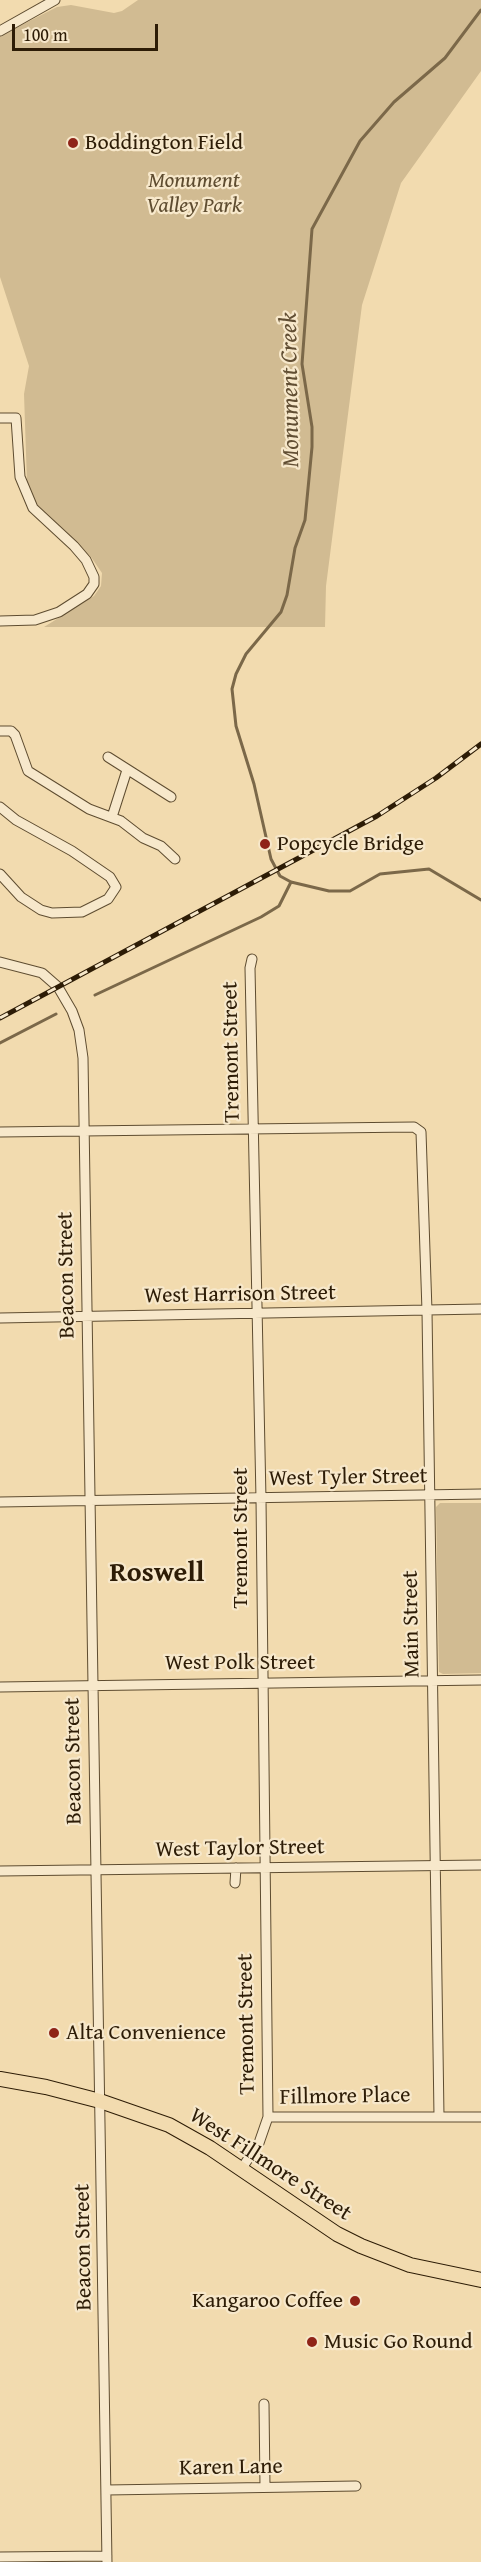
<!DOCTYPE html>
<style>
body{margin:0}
#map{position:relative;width:481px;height:2562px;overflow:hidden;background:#f2dbaf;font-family:"Gentium Book Plus",serif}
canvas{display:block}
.scale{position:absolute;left:12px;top:24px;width:146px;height:27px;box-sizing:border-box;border:3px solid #2d1c06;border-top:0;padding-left:8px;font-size:18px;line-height:21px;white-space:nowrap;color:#2d1c06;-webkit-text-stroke:4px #f7e8cb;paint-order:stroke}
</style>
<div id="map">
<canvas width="481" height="2562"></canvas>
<div class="scale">100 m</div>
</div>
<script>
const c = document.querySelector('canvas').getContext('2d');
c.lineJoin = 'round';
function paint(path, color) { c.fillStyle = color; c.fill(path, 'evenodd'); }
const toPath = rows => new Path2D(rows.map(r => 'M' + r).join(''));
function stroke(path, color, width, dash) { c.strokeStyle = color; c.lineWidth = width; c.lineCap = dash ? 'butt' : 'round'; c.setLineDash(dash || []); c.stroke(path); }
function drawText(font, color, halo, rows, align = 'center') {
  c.font = font + ' "Gentium Book Plus",serif'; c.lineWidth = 4.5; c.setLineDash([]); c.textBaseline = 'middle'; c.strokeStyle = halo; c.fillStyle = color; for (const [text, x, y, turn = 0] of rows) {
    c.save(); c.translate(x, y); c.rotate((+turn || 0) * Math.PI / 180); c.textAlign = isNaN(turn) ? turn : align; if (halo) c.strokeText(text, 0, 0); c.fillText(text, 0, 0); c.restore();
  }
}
paint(toPath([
 [138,0,481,0,481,71,401,183,362,305,326,586,325,627,44,627,94,596,101,586,102,573,91,557,39,509,27,483,24,394,29,366,0,277,0,36,57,7,71,5,114,13,122,11],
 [440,1503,481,1503,481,1673,443,1674,439,1672,436,1507]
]), '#d1bb92');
stroke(toPath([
 [481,10,445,58,394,102,360,141,312,229,302,364,312,427,312,447,305,520,295,548,287,595,281,612,246,654,236,674,232,689,236,726,254,784,271,859,280,876,291,882,329,891,350,891,380,874,429,869,481,900],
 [95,995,261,917,279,906,291,882],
 [0,1043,56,1014]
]), '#7b6849', 3);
const street = toPath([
 [0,31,55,0],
 [0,418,16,418,20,477,33,508,74,546,86,560,94,577,94,584,87,594,59,612,35,620,0,621],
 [0,731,11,731,15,735,28,771,89,809,121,821,143,838,161,846,175,859],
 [108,757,171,797],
 [0,807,16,820,72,851,110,877,116,887,108,899,82,912,52,913,41,910,21,897,0,874],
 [112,817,127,770],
 [252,959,250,968,261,1499,268,2117],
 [0,962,42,973,58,987,72,1011,79,1030,83,1058,107,2562],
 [0,1132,414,1127,421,1132,427,1311,439,2116],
 [0,1318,481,1309],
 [0,1502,481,1494],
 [0,1687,481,1680],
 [0,1871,481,1865],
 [235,1883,236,1868],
 [242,2168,259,2143,268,2117,481,2117],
 [264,2404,265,2487],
 [107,2490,356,2486],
 [0,2557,107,2556]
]);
const primary = toPath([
 [0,2079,46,2087,100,2101,169,2125,210,2148,337,2234,361,2246,410,2265,481,2280]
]);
stroke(street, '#5e4c30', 11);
stroke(primary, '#2d1c06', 16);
stroke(street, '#f7e8cb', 9);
stroke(primary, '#f2dbaf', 14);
const rail = toPath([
 [0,1018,377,816,436,778,481,744]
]);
stroke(rail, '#2d1c06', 5);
stroke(rail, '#f7e8cb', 3, [9]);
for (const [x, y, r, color] of [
 [73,143,6,"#8f2418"],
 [265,844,6,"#8f2418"],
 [54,2033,6,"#8f2418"],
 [355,2301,6,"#8f2418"],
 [312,2342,6,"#8f2418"]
]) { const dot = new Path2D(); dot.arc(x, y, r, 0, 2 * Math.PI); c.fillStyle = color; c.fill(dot); stroke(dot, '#f7e8cb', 2); }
drawText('22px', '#2d1c06', '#f7e8cb', [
 ["Boddington Field",85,143],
 ["Popcycle Bridge",277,844],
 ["Alta Convenience",66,2033],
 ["Kangaroo Coffee",343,2301,"right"],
 ["Music Go Round",324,2342]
], 'left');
drawText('italic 22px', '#5e4c30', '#f7e8cb', [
 ["Monument",194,181],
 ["Valley Park",194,206]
]);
drawText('22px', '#2d1c06', '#f7e8cb', [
 ["Tremont Street",232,1052,-91],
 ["Beacon Street",67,1275,-91],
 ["West Harrison Street",240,1295,-1],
 ["West Tyler Street",348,1478,-1],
 ["Tremont Street",241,1538,-90],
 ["Main Street",412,1624,-91],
 ["West Polk Street",240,1663],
 ["Beacon Street",74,1761,-91],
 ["West Taylor Street",240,1849,-1],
 ["Tremont Street",247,2024,-91],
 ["Fillmore Place",345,2097,-1],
 ["West Fillmore Street",270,2165,33],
 ["Beacon Street",84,2247,-91],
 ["Karen Lane",231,2468,-1]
]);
drawText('italic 24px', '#614e33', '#f7e8cb', [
 ["Monument Creek",291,390,-91]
]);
drawText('bold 28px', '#2d1c06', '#f7e8cb', [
 ["Roswell",157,1574]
]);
</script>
